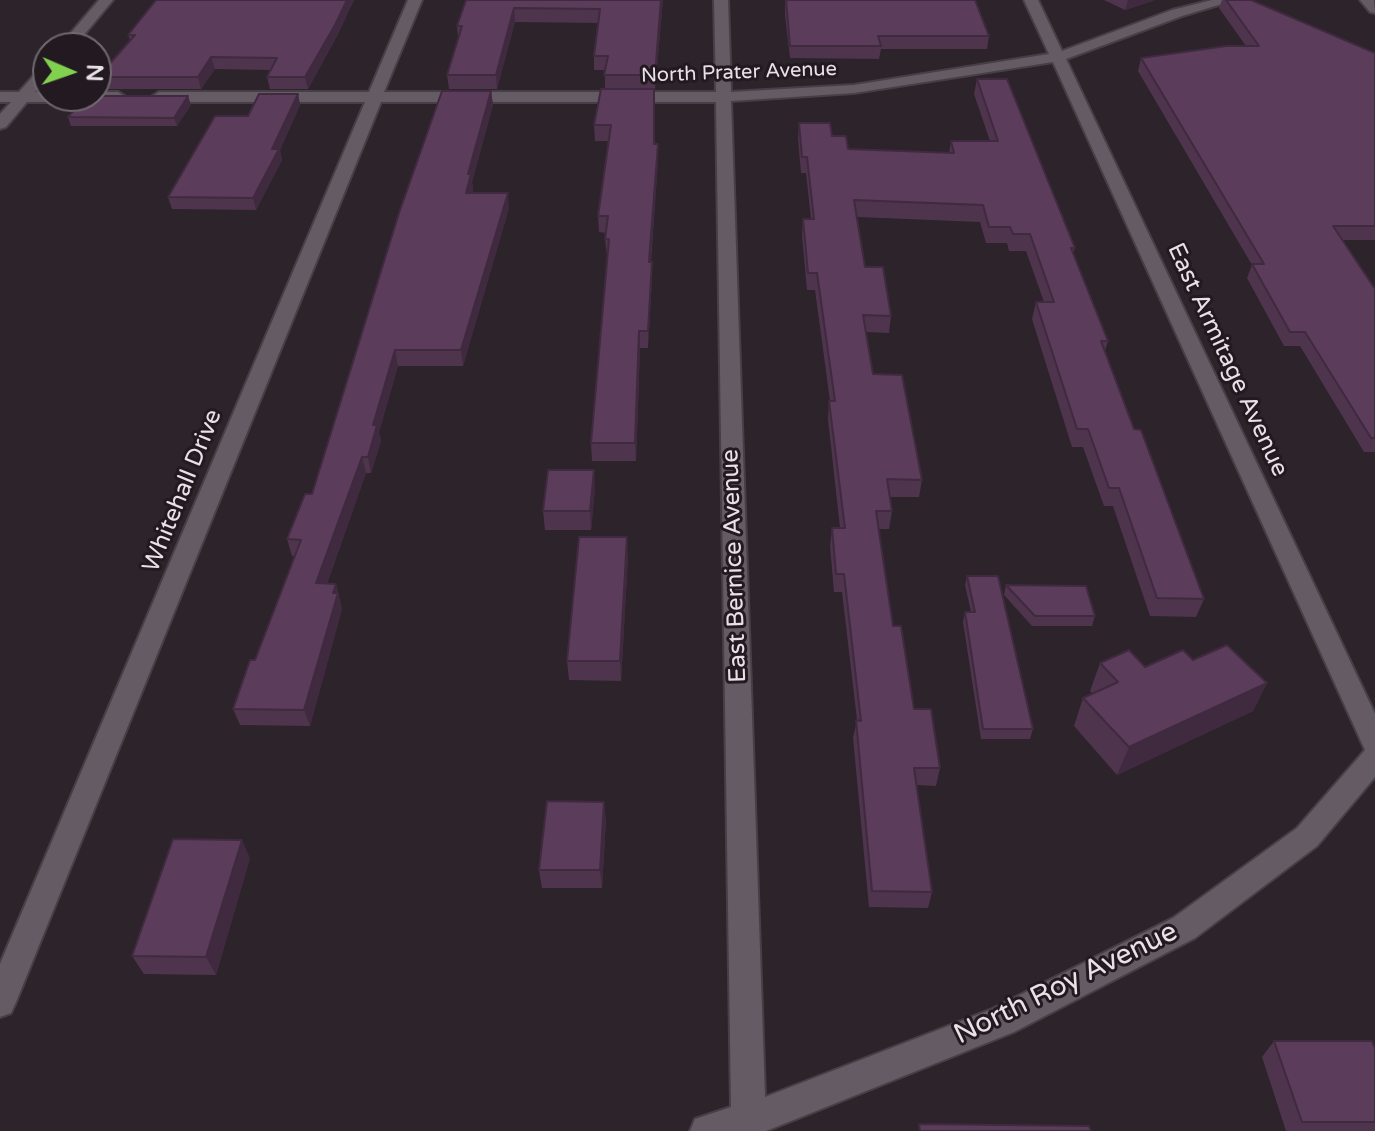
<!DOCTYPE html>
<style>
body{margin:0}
#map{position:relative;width:1375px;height:1131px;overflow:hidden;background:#2c232b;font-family:"Varela Round",sans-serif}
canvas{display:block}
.north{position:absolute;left:32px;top:32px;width:80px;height:80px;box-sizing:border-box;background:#221921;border:2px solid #716970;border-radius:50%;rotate:92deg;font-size:22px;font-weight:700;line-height:32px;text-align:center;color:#e8e2e7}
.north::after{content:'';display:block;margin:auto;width:28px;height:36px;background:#82d04f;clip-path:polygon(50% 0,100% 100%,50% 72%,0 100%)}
</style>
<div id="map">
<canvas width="1375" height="1131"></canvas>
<div class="north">N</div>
</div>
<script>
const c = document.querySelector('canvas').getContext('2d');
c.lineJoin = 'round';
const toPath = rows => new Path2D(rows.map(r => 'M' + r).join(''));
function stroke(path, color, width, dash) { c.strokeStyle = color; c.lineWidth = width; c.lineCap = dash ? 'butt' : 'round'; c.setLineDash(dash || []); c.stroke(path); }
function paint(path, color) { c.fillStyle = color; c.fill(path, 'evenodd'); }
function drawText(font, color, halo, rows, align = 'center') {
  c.font = font + ' "Varela Round",sans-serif'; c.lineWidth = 6; c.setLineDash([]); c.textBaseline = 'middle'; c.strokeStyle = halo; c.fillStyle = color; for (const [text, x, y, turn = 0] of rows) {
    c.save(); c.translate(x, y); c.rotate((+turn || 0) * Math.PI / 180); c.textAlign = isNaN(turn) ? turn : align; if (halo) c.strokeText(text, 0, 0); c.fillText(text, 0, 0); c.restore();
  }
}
const minor = toPath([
 [99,0,113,0,73,48,58,48,99,0],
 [408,0,422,0,384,92,716,92,714,0,728,0,731,92,854,85,1049,54,1024,0,1038,0,1062,51,1172,10,1212,0,1235,0,1182,16,1066,59,1375,714,1375,777,1317,846,1195,938,1014,1032,766,1131,690,1131,695,1119,731,1107,716,102,381,102,16,1002,11,1013,0,1017,0,964,365,102,159,102,151,97,159,92,369,92,408,0],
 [1053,62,1365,750,1297,828,1173,918,992,1009,765,1097,731,101,854,93,1053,62],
 [1360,0,1374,0,1375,13,1370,12,1360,0],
 [48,64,48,77,35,92,48,92,48,96,96,96,96,92,118,92,126,97,118,102,27,102,6,127,0,129,0,114,11,102,0,102,0,92,19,92,43,65,48,64]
]);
stroke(minor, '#473f46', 4);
paint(minor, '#655b64');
paint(toPath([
 [156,0,354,0,337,36,308,89,270,89,267,77,271,70,215,69,201,89,102,89,98,77,130,40,128,35],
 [466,0,663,0,655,89,605,89,605,70,594,70,594,56,598,23,515,22,497,89,449,89,447,75,458,38,457,26],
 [785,0,975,0,989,36,987,49,881,49,879,59,790,58,785,16],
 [1104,0,1154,0,1153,1,1125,10],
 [1222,0,1251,0,1375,53,1375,240,1342,240,1375,289,1375,452,1364,452,1300,346,1284,346,1247,278,1252,265,1138,71,1141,58,1246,46,1219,8],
 [977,79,1075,248,1073,253,1108,341,1105,351,1134,429,1204,599,1196,617,1150,616,1113,506,1104,506,1083,447,1072,447,1032,319,1036,302,1044,302,1026,251,1009,251,1007,243,986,243,980,222,857,217,865,267,891,316,889,333,866,332,873,374,922,480,919,497,890,497,892,511,889,529,879,529,893,626,914,709,940,768,936,786,917,785,932,892,928,908,869,907,853,738,857,720,842,592,834,592,830,546,832,528,840,528,828,419,829,401,830,401,815,290,807,290,802,236,803,219,811,219,806,173,801,173,798,139,799,123,832,136,848,149,949,153,951,141,990,141,974,94],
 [601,89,654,144,658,144,658,161,651,262,652,262,652,279,648,348,640,348,636,461,592,461,591,443,607,256,605,239,606,233,599,232,598,216,608,141,595,141,594,125],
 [491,91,493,105,472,182,473,189,472,193,509,208,463,366,398,366,379,432,381,441,371,473,366,473,327,584,336,584,342,609,310,726,240,725,233,709,255,660,295,556,292,556,287,539,312,494],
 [298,94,300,105,280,150,282,160,256,210,172,209,168,197,248,116],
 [191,105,177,126,71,126,68,117],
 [595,489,591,530,545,530,543,511],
 [628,557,621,681,569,680,567,661],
 [967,576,1033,729,1030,739,981,739,963,622,965,612,971,612,965,585],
 [1006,585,1095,616,1092,626,1032,626,1004,595],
 [1193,660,1267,683,1253,711,1117,775,1074,726,1083,698,1093,694,1090,691,1100,663,1145,667],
 [606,820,602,888,542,888,539,870],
 [250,858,216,975,144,974,132,956],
 [1274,1041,1375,1048,1375,1131,1286,1131,1262,1057]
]), '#4e344d');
paint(toPath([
 [347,0,354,0,337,36,308,89,305,77],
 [661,0,663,0,655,89,655,75],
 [1128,0,1154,0,1153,1,1125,10],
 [514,8,515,22,497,89,496,75],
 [211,57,215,69,201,89,198,77],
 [491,91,493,105,472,182,473,189,468,208,466,193,468,174],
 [298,94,300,105,280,150,282,160,256,210,253,198,272,149],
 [188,96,191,105,177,126,174,118],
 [658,144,658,161,649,279,649,262],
 [508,193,509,208,463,366,461,350],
 [652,262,652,279,648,348,648,331],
 [639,331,640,348,636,461,635,443],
 [395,350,398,366,379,432,381,441,371,473,368,457,373,425],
 [362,457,366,473,321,600,316,583],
 [594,470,595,489,591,530,590,511],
 [627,537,628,557,621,681,620,661],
 [336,584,342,609,310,726,304,710],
 [1267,683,1253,711,1117,775,1129,747],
 [604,802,606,820,602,888,600,870],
 [242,840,250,858,216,975,206,957]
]), '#402a3f');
const building = toPath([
 [156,0,347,0,335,25,305,77,267,77,277,58,211,57,198,77,98,77,135,35,128,35,156,0],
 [466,0,661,0,655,75,604,75,608,56,594,56,600,9,514,8,496,75,447,75,462,26,457,26,466,0],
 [786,0,975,0,989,36,878,36,881,46,790,46,786,0],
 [1226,0,1251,0,1375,53,1375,226,1333,226,1375,289,1375,438,1371,438,1305,332,1290,332,1252,264,1264,264,1141,58,1226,46,1259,46,1226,0],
 [977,79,1007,79,1075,248,1071,248,1108,341,1101,341,1134,429,1141,430,1204,599,1157,598,1119,488,1109,488,1088,429,1077,429,1036,302,1054,302,1030,234,1013,234,1010,227,989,227,983,205,854,200,865,267,883,267,891,316,863,315,873,374,902,375,922,480,887,479,892,511,876,511,893,626,901,626,914,709,931,709,940,768,914,768,932,892,872,891,856,720,861,721,844,574,836,574,832,528,845,528,829,401,835,401,817,273,808,273,803,219,814,219,807,157,802,157,799,123,830,123,832,136,846,136,848,149,954,153,951,141,998,141,977,79],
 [601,89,654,89,654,144,658,144,649,262,652,262,648,331,639,331,635,443,591,443,609,239,605,239,608,216,598,216,611,125,594,125,601,89],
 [442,91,491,91,468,174,471,174,466,193,508,193,461,350,395,350,373,425,377,425,368,457,362,457,316,583,336,584,333,593,338,593,304,710,233,709,250,660,255,660,301,540,287,539,305,494,312,494,399,213,442,91],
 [259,94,298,94,272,149,279,149,253,198,168,197,215,116,248,116,259,94],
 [86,96,188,96,174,118,68,117,86,96],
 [548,470,594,470,590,511,543,511,548,470],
 [579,537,627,537,620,661,567,661,579,537],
 [967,576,998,576,1033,729,983,729,965,612,975,612,967,576],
 [1006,585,1086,586,1095,616,1035,616,1006,585],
 [1227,645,1267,683,1129,747,1083,698,1118,682,1100,663,1129,650,1145,667,1183,650,1193,660,1227,645],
 [547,801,604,802,600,870,539,870,547,801],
 [173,839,242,840,206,957,132,956,173,839],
 [1274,1041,1372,1041,1375,1048,1375,1122,1302,1122,1274,1041],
 [919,1124,1089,1126,1091,1131,920,1131,919,1124]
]);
paint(building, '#5b3c5a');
stroke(building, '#402a3f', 2);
drawText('20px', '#e8e2e7', '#221921', [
 ["North Prater Avenue",739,73,-2]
]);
drawText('24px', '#e8e2e7', '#221921', [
 ["East Armitage Avenue",1227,360,65],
 ["Whitehall Drive",183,491,-68],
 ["East Bernice Avenue",735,566,-92]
]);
drawText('28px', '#e8e2e7', '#221921', [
 ["North Roy Avenue",1066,984,-26]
]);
</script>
